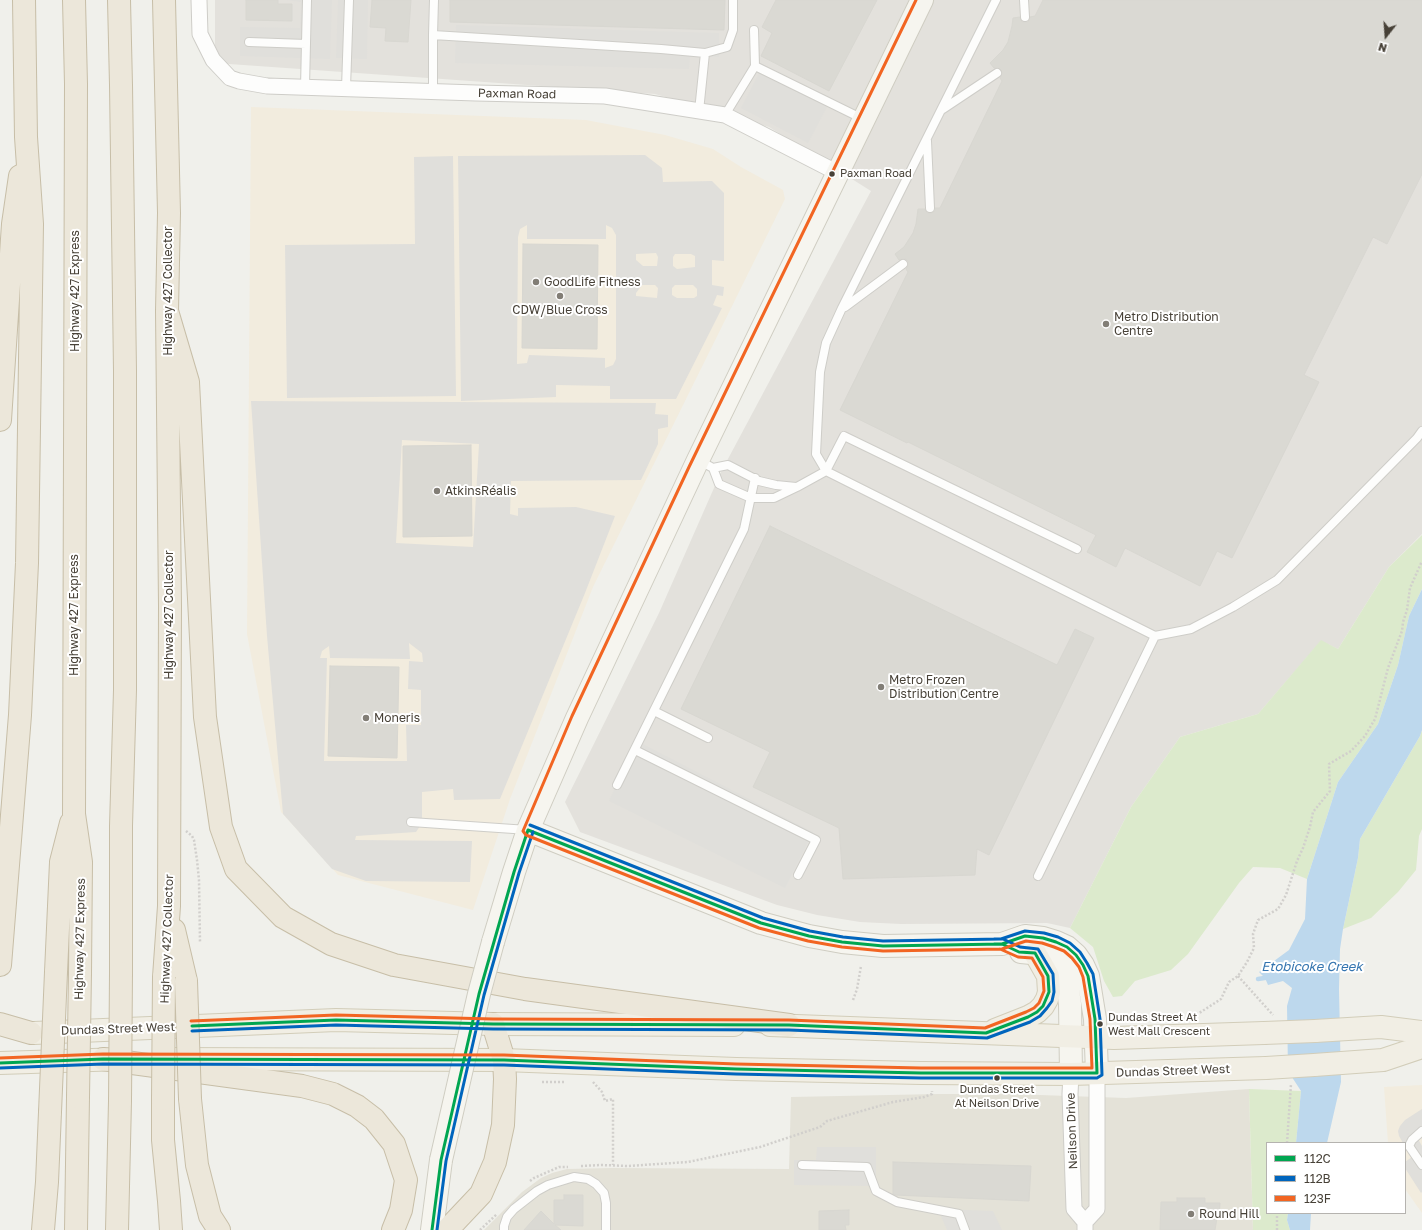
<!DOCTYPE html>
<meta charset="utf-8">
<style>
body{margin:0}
#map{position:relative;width:1422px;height:1230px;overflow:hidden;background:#f0f0eb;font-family:"Golos Text",sans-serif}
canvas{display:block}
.legend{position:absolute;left:1266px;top:1142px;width:140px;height:72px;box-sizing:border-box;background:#fff;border:1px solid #b5b3af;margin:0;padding:5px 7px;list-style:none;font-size:12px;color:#474137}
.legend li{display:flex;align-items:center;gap:8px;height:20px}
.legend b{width:20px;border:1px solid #b5b3af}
.north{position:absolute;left:1366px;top:16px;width:40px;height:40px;-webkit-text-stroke:3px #fff;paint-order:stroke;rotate:197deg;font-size:11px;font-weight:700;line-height:16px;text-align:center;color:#474137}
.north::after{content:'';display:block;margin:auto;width:14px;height:18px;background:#474137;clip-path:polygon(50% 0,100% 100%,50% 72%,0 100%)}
</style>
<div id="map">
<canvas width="1422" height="1230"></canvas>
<ul class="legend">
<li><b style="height:5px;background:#00a651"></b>112C</li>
<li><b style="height:5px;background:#0065bd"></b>112B</li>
<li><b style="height:5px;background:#f26522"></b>123F</li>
</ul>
<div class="north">N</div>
</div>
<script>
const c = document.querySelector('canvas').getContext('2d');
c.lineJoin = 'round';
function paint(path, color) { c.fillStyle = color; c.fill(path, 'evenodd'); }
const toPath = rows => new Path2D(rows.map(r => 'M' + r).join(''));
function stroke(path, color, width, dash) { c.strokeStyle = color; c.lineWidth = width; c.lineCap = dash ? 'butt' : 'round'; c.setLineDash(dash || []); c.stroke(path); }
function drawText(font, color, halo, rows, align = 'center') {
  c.font = font + ' "Golos Text",sans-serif'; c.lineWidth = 4; c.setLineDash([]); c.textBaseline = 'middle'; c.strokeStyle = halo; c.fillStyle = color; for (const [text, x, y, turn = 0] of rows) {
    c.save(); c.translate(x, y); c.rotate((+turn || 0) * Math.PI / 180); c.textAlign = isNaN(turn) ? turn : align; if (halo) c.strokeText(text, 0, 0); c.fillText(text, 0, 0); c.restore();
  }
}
paint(toPath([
 [1249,1089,1253,1230,484,1230,522,1192,541,1178,552,1173,567,1169,611,1168,789,1169,791,1097,938,1094,1011,1094,1126,1098]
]), '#e4e2d8');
paint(toPath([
 [251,107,586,120,665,135,713,149,741,167,783,190,785,199,593,587,510,799,473,910,338,875,281,812,247,634],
 [1422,1085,1422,1213,1405,1189,1405,1143,1388,1143,1384,1087]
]), '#f2ecde');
paint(toPath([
 [215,0,1422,0,1422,534,1389,567,1338,649,1321,641,1258,714,1180,737,1131,807,1070,928,1047,923,901,924,860,922,817,915,777,905,580,832,565,802,659,613,721,472,871,191,769,127,655,94,215,63]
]), '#e3e1dc');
paint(toPath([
 [1422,535,1422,589,1409,616,1398,665,1378,724,1338,782,1307,879,1280,868,1253,867,1239,883,1188,954,1171,970,1135,981,1122,996,1113,997,1104,981,1093,947,1070,928,1131,807,1180,737,1258,714,1321,640,1338,649,1389,567],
 [1422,730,1422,829,1419,836,1416,870,1398,892,1371,918,1343,929,1358,858,1360,839,1420,736],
 [1249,1089,1301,1091,1296,1143,1267,1143,1267,1213,1288,1213,1287,1220,1290,1230,1253,1230]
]), '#dceacc');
paint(toPath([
 [287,0,332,0,330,59,240,56,240,27,300,28,301,2],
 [338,0,368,0,367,59,336,58],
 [456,25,719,33,719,57,690,56,689,69,455,63],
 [763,66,830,101,808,143,741,108],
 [645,155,662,168,663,182,712,181,724,193,724,261,712,260,712,285,724,287,723,296,717,295,713,305,722,308,676,399,610,399,610,386,556,385,556,397,461,401,458,156],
 [527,225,527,239,606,239,606,225,612,228,616,235,616,359,613,365,605,368,605,358,529,355,527,363,517,364,518,237,520,229],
 [656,253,658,257,657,266,643,266,636,260,636,254],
 [675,254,691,254,695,256,695,267,677,269,673,266,673,257],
 [642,285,655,285,658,288,657,298,636,296,636,293],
 [675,285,693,285,697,289,697,296,694,298,677,298,672,295,672,288],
 [453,156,456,396,287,398,285,245,415,244,414,157],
 [251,401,656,403,655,414,668,415,668,427,658,429,658,444,641,480,511,481,510,514,518,516,518,508,576,507,615,516,585,593,500,799,454,800,453,789,422,792,422,823,416,832,356,836,355,840,472,841,470,882,366,881,332,869,283,814,267,636],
 [402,440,479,444,473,547,396,543],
 [409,643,422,653,423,662,409,661,408,689,421,690,421,725,406,725,407,761,324,761,327,658,320,658,322,651,329,646,330,658,410,659],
 [637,741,813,832,785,888,609,801],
 [1422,1109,1422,1138,1418,1139,1422,1146,1422,1192,1421,1193,1405,1168,1405,1162,1412,1157,1405,1145,1405,1143,1403,1143,1399,1136,1398,1131,1400,1126,1405,1120],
 [817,1147,876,1147,876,1186,794,1185,794,1160,816,1160],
 [938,1209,993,1211,1002,1230,947,1230]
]), '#e0dfdb');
paint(toPath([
 [1422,589,1422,730,1420,736,1360,839,1358,858,1343,929,1340,949,1339,989,1341,1082,1327,1143,1296,1143,1301,1091,1288,1071,1287,1006,1292,988,1283,981,1268,985,1265,978,1259,972,1289,950,1305,919,1307,879,1338,782,1378,724,1398,665,1409,616],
 [1288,1213,1311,1213,1310,1230,1290,1230,1287,1220]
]), '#bdd8ed');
stroke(toPath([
 [1258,979,1271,977]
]), '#bdd8ed', 4.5);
const building = toPath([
 [246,0,278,0,278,4,292,4,292,21,246,20,246,0],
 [372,0,411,0,408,42,385,41,386,28,370,27,372,0],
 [450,0,725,0,724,30,450,22,450,0],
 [776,0,877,0,829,91,761,56,772,33,762,27,776,0],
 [1043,0,1422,0,1422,174,1387,244,1373,237,1304,375,1319,382,1232,558,1217,551,1200,586,1125,548,1116,567,1087,552,1096,535,908,442,907,443,840,410,908,272,906,269,908,266,908,261,905,259,899,260,895,254,904,247,913,233,916,224,918,209,925,209,927,213,931,213,935,211,935,208,940,208,1002,81,1000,78,1002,73,1001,70,997,68,994,68,990,63,1003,50,1008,42,1012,26,1013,18,1020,17,1022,22,1028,22,1030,17,1035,16,1043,0],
 [523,244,598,245,597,349,522,348,523,244],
 [471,445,472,536,403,537,403,446,471,445],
 [770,526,1057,665,1075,629,1094,638,989,855,977,849,975,875,843,879,839,828,753,787,770,752,681,709,770,526],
 [330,666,399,667,397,758,328,756,330,666],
 [893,1162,1031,1166,1029,1201,895,1195,893,1194,893,1162],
 [564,1195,583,1195,583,1226,555,1225,561,1230,524,1230,541,1211,554,1224,554,1200,564,1200,564,1195],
 [1177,1198,1205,1198,1205,1203,1220,1203,1219,1218,1217,1218,1215,1230,1160,1230,1161,1202,1177,1202,1177,1198],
 [849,1210,849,1225,845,1225,846,1230,819,1230,819,1211,849,1210]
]);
paint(building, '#dad9d3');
stroke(building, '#d8d7d1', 1);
const service = toPath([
 [996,0,842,308,826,343,820,372,816,454,826,471,1155,636,1191,629,1233,607,1277,580,1417,438,1422,431],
 [1024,0,1025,17],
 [754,30,755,66],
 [433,35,434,0],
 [249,42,306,44],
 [705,53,727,47,733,30,733,0],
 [305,87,307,0],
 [346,88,349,0],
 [433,91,433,35,661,49,705,53,699,111],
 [943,109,997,73],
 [725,115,755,66,863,119],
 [927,141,930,208],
 [845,307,903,264],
 [698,460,713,468,728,465,759,481,776,485,796,487],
 [713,468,719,484,751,498,774,498,797,487,826,471,844,436,1077,549],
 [654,711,708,738],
 [635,750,816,840,798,875],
 [617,785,744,529,755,478],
 [411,822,528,830],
 [1038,876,1155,636],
 [1422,1131,1412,1140,1409,1146,1422,1165],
 [802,1165,867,1167,876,1191,897,1202,959,1214,965,1230],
 [504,1230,504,1226,507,1217,514,1209,537,1191,548,1185,574,1177,588,1179,596,1184,604,1193,606,1203,606,1230]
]);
const minor = toPath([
 [199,0,200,34,213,60,230,78,239,81,267,86,476,93,605,96,725,115,838,173],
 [1071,1074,1070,1094,1074,1209,1085,1222,1085,1230],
 [1085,1222,1097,1209,1097,1073]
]);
const secondary = toPath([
 [528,830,761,923,809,936,842,942,883,946,1002,944,1025,936,1043,938,1056,942,1067,947,1076,955,1083,965,1088,976,1095,1019,1097,1073],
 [493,942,514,872,528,830,577,718,698,460,922,0],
 [1021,952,1042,954,1048,957,1059,964,1066,976,1070,1004,1071,1074],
 [432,1230,441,1160]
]);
const primary = toPath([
 [770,1025,1114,1038,1264,1033],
 [995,1030,1028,1017,1037,1012,1043,1006,1047,999,1049,992,1048,976,1035,953],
 [1315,1031,1381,1027,1422,1032],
 [34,1033,336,1020,493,1024,734,1025],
 [169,1059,504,1060,736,1069,921,1073,1071,1074,1266,1068],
 [0,1063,123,1059],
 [1314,1065,1383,1060,1422,1047]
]);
const motorway = toPath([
 [74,0,76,84,74,814,81,862,80,973],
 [119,0,121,85,125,371,125,690,121,826,121,973],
 [164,0,169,213,167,311,170,606,169,906,164,977],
 [167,311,188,382,205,717,221,827,236,869,283,917,331,944,394,965,525,989,789,1025],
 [0,420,13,224,20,176],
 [174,930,186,981],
 [0,965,20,715,27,563,32,224,26,137,24,0],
 [56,972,61,862,71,823],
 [0,1024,31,1033],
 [103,1059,302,1086,333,1094,357,1106,374,1119,394,1144,406,1180,401,1210,393,1230],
 [163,1099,163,1140,169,1201,171,1230],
 [190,1099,197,1165,210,1216,219,1230],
 [43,1230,47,1182,50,1112],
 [76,1230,78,1097],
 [117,1230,120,1101],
 [447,1230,481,1194,495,1162,503,1125,505,1079,504,1060,493,1024]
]);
stroke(service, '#cecdc8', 10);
stroke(minor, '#cecdc8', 17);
stroke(secondary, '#cfcdc2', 24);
stroke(primary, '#d2cdb9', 24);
stroke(motorway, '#c7bea7', 24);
stroke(toPath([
 [186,831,192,836,194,840,197,860,199,880,200,943],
 [1238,976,1273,1015],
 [853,1000,857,989,861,966],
 [1193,1017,1221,999,1229,982,1238,976,1247,962,1254,948,1253,934,1258,920,1278,909,1286,895,1297,861,1303,848,1310,827,1313,812,1330,791,1329,764,1351,751,1365,736,1375,719,1388,668,1402,631,1403,622,1407,610,1410,588,1422,561],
 [542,1082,564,1082],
 [593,1082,602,1092,605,1101,613,1099,613,1165],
 [1287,1143,1291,1084],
 [581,1166,601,1165,628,1166,688,1162,760,1147,820,1127,827,1121,893,1102,924,1097,932,1094,932,1091],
 [530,1181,534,1178,559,1167,568,1167],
 [480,1230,497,1214],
 [1277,1230,1277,1213]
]), '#d1cfcc', 2.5, [2, 2]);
stroke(service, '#fdfdfc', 8);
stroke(minor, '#fdfdfc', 15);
stroke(secondary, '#f6f5ef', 22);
stroke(primary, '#f1eee4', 22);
stroke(motorway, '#ece7da', 22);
const secondaryBridge = toPath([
 [441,1160,479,994,493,942]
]);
const primaryBridge = toPath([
 [1264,1033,1315,1031],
 [1266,1068,1314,1065]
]);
const motorwayBridge = toPath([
 [186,981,190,1099],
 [78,1097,80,973],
 [163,1099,164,977],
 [120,1101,121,973],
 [50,1112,56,972]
]);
stroke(secondaryBridge, '#cfcdc2', 24, []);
stroke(primaryBridge, '#d2cdb9', 24, []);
stroke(motorwayBridge, '#c7bea7', 24, []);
stroke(secondaryBridge, '#f6f5ef', 22);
stroke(primaryBridge, '#f1eee4', 22);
stroke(motorwayBridge, '#ece7da', 22);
stroke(toPath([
 [192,1026,336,1020,493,1024,789,1025,986,1033,1028,1017,1037,1012,1043,1006,1049,992,1048,976,1035,953,1019,952,1002,944,994,944],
 [0,1063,103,1059,504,1060,736,1069,921,1073,1097,1073,1095,1019,1088,976,1083,965,1076,955,1067,947,1056,942,1043,938,1025,936,1002,944,883,946,842,942,809,936,761,923,528,830],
 [432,1230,441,1160,479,994,514,872,528,830]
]), '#00a651', 3);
stroke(toPath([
 [192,1031,336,1025,493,1029,789,1030,987,1038,1030,1022,1040,1016,1047,1008,1052,1001,1054,992,1053,974,1038,949,1020,947,1003,939,994,939],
 [0,1068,103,1064,504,1065,736,1074,921,1078,1097,1078,1102,1075,1100,1019,1093,974,1087,963,1080,952,1070,943,1058,937,1044,933,1025,931,1001,939,883,941,843,937,810,931,763,918,530,825],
 [437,1230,446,1161,484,995,519,873,533,832]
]), '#0065bd', 3);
stroke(toPath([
 [191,1021,336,1015,493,1019,789,1020,985,1028,1026,1012,1034,1008,1039,1003,1044,991,1043,977,1032,958,1018,957,1000,949],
 [0,1058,103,1054,504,1055,736,1064,921,1068,1092,1068,1090,1019,1083,977,1079,967,1072,958,1064,951,1054,947,1042,943,1026,941,1002,949,883,951,842,947,808,941,759,928,526,835,523,831,572,716,689,467,916,0]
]), '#f26522', 3);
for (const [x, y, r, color] of [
 [832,174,3.5,"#474137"],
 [536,282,4,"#827e76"],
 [560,296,4,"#827e76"],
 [1106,324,4,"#827e76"],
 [437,491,4,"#827e76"],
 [881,687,4,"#827e76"],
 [366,718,4,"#827e76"],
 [1100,1024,3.5,"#474137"],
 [997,1078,3.5,"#474137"],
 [1191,1214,4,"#827e76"]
]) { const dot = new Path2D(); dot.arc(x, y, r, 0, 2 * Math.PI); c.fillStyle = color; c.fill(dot); stroke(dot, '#fff', 1.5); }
drawText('11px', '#474137', '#fff', [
 ["Paxman Road",840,174],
 ["Dundas Street At",1108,1018],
 ["West Mall Crescent",1108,1032],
 ["Dundas Street",997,1090,"center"],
 ["At Neilson Drive",997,1104,"center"]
], 'left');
drawText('12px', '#474137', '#fff', [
 ["Paxman Road",517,94,1],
 ["Highway 427 Express",75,291,-90],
 ["Highway 427 Collector",168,291,-90],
 ["Highway 427 Express",74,615,-90],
 ["Highway 427 Collector",169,615,-90],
 ["Highway 427 Express",80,939,-89],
 ["Highway 427 Collector",167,939,-88],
 ["Dundas Street West",118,1029,-2],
 ["Dundas Street West",1173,1071,-2],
 ["Neilson Drive",1072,1131,-92]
]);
drawText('12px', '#474137', '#fff', [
 ["GoodLife Fitness",544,282],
 ["CDW/Blue Cross",560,310,"center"],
 ["Metro Distribution",1114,317],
 ["Centre",1114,331],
 ["AtkinsRéalis",445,491],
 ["Metro Frozen",889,680],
 ["Distribution Centre",889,694],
 ["Moneris",374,718],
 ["Round Hill",1199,1214]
], 'left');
drawText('italic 13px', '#3374af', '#fff', [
 ["Etobicoke Creek",1312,967]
]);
</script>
